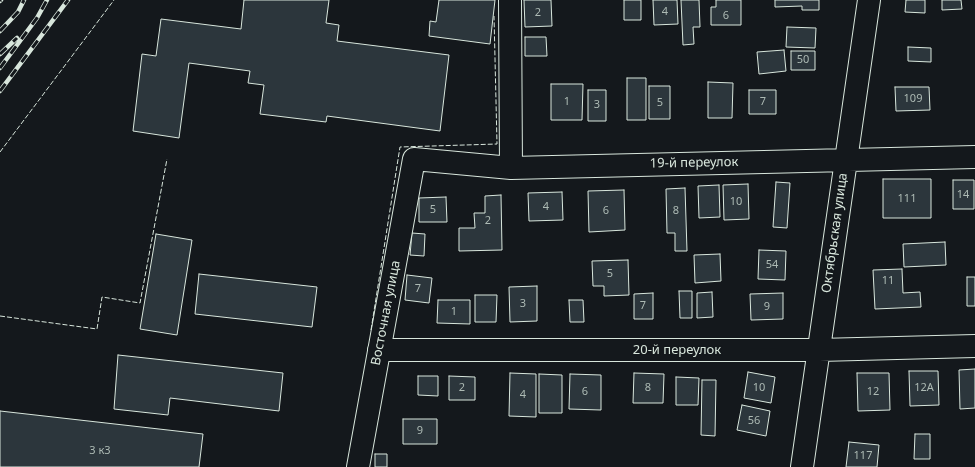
<!DOCTYPE html>
<meta charset="utf-8">
<style>
body{margin:0}
canvas{display:block;background:#14181c}
</style>
<canvas width="975" height="467"></canvas>
<script>
const c = document.querySelector('canvas').getContext('2d');
c.lineJoin = 'round';
function paint(path, color) { c.fillStyle = color; c.fill(path, 'evenodd'); }
const toPath = rows => new Path2D(rows.map(r => 'M' + r).join(''));
function stroke(path, color, width, dash) { c.strokeStyle = color; c.lineWidth = width; c.lineCap = dash ? 'butt' : 'round'; c.setLineDash(dash || []); c.stroke(path); }
function drawText(font, color, halo, rows, align = 'center') {
  c.font = font + ' "Noto Sans",sans-serif'; c.lineWidth = 3; c.setLineDash([]); c.textBaseline = 'middle'; c.strokeStyle = halo; c.fillStyle = color; for (const [text, x, y, turn = 0] of rows) {
    c.save(); c.translate(x, y); c.rotate((+turn || 0) * Math.PI / 180); c.textAlign = isNaN(turn) ? turn : align; if (halo) c.strokeText(text, 0, 0); c.fillText(text, 0, 0); c.restore();
  }
}
const building = toPath([
 [244,0,329,0,326,23,339,25,337,41,449,55,440,131,327,116,326,122,260,114,264,85,248,83,250,71,189,63,179,138,133,131,142,54,156,56,161,19,241,29,244,0],
 [439,0,495,0,490,44,429,36,430,21,436,22,439,0],
 [524,0,551,0,552,26,525,27,524,0],
 [624,0,641,0,641,20,624,20,624,0],
 [653,0,677,0,678,24,654,25,653,0],
 [681,0,699,0,700,27,693,27,694,44,683,45,681,0],
 [716,0,741,0,741,25,711,25,711,7,716,7,716,0],
 [775,0,819,0,819,10,802,10,802,6,775,7,775,0],
 [906,0,925,0,925,13,905,12,906,0],
 [942,0,961,0,962,9,942,10,942,0],
 [787,27,816,28,815,48,786,47,787,27],
 [525,37,546,37,547,56,525,56,525,37],
 [908,47,931,48,931,62,908,61,908,47],
 [784,50,786,71,759,74,757,52,784,50],
 [791,51,815,51,815,70,791,70,791,51],
 [627,78,646,78,646,120,627,120,627,78],
 [708,82,733,83,732,118,708,118,708,82],
 [551,84,583,84,582,120,551,120,551,84],
 [649,86,670,86,670,119,649,119,649,86],
 [895,87,929,87,930,110,896,111,895,87],
 [588,90,606,90,606,121,588,121,588,90],
 [749,90,776,90,776,114,749,114,749,90],
 [883,179,931,179,931,218,883,218,883,179],
 [953,180,974,180,974,209,953,209,953,180],
 [776,182,790,183,787,228,773,227,776,182],
 [748,184,749,219,724,220,723,185,748,184],
 [719,185,720,217,699,218,698,186,719,185],
 [685,188,687,251,675,251,675,233,667,233,666,189,685,188],
 [624,190,625,230,589,232,588,191,624,190],
 [562,192,563,220,529,221,528,193,562,192],
 [501,195,502,250,459,251,459,228,475,228,474,213,485,213,485,196,501,195],
 [446,197,447,222,419,222,419,198,446,197],
 [412,233,425,234,424,256,410,255,412,233],
 [156,234,192,240,177,335,140,329,156,234],
 [945,242,946,265,904,267,903,244,945,242],
 [759,250,786,251,785,280,758,279,759,250],
 [720,254,721,281,695,283,694,255,720,254],
 [628,260,629,295,604,296,604,286,593,286,592,261,628,260],
 [902,269,903,293,920,292,921,307,875,309,873,270,902,269],
 [199,274,317,287,312,327,195,314,199,274],
 [407,275,432,278,429,303,405,300,407,275],
 [967,277,975,277,975,306,967,306,967,277],
 [537,286,537,321,510,322,509,287,537,286],
 [679,291,692,291,692,318,680,318,679,291],
 [712,292,713,317,697,318,697,293,712,292],
 [653,293,653,319,634,319,634,294,653,293],
 [783,293,783,319,751,320,750,294,783,293],
 [475,295,497,295,496,322,475,322,475,295],
 [438,300,470,300,470,324,437,323,438,300],
 [569,300,583,300,584,322,570,322,569,300],
 [118,355,283,373,279,411,170,398,168,415,114,409,118,355],
 [975,369,975,408,960,409,959,370,975,369],
 [909,371,938,371,939,405,910,406,909,371],
 [748,372,775,377,771,403,744,398,748,372],
 [510,373,536,374,536,417,509,416,510,373],
 [634,373,664,374,663,403,633,403,634,373],
 [857,373,889,373,890,410,858,411,857,373],
 [539,374,562,375,562,413,539,413,539,374],
 [570,374,601,375,601,410,569,409,570,374],
 [418,376,438,376,438,396,418,395,418,376],
 [449,376,475,377,475,400,449,400,449,376],
 [676,377,699,378,698,405,676,405,676,377],
 [702,380,716,380,715,436,701,435,702,380],
 [742,405,770,411,766,436,737,430,742,405],
 [0,411,203,434,199,467,0,467,0,411],
 [403,419,437,419,437,444,403,444,403,419],
 [915,434,930,434,930,459,914,459,915,434],
 [849,442,879,445,877,467,846,467,849,442],
 [375,454,387,454,387,467,375,467,375,454]
]);
paint(building, '#2c363c');
stroke(building, '#d8e6dc', 1);
const minor = toPath([
 [510,0,511,168],
 [379,350,819,350,975,346],
 [358,467,414,159,511,168,975,157],
 [802,467,869,0]
]);
stroke(minor, '#d8e6dc', 24);
stroke(minor, '#14181c', 22);
const rail = toPath([
 [0,1,1,0],
 [0,31,18,12,24,0],
 [0,54,17,38],
 [0,68,37,18,47,0],
 [0,91,68,0]
]);
stroke(rail, '#d8e6dc', 4.5);
stroke(rail, '#14181c', 3, [9]);
stroke(toPath([
 [0,152,114,0],
 [0,316,97,329,102,297,140,303,167,159],
 [371,330,400,147,497,144,494,16]
]), '#d8e6dc', 1, [5, 2]);
drawText('11px', '#adbab4', null, [
 ["4",665,12],
 ["2",538,13],
 ["6",726,16],
 ["50",803,60],
 ["109",913,99],
 ["1",567,102],
 ["7",763,102],
 ["5",660,103],
 ["3",597,105],
 ["14",963,195],
 ["111",907,199],
 ["10",736,202],
 ["4",546,207],
 ["5",433,210],
 ["6",606,211],
 ["8",676,211],
 ["2",488,221],
 ["54",772,265],
 ["5",610,274],
 ["11",888,281],
 ["7",418,289],
 ["3",523,304],
 ["7",643,306],
 ["9",767,307],
 ["1",454,312],
 ["2",462,388],
 ["8",648,388],
 ["10",759,388],
 ["12А",924,388],
 ["6",585,392],
 ["12",873,392],
 ["4",523,395],
 ["56",754,421],
 ["9",420,431],
 ["3 к3",100,451],
 ["117",863,456]
]);
drawText('13px', '#d8e6dc', '#14181c', [
 ["19-й переулок",694,163,-1],
 ["Октябрьская улица",835,233,-82],
 ["Восточная улица",386,313,-79],
 ["20-й переулок",677,350]
]);
</script>
